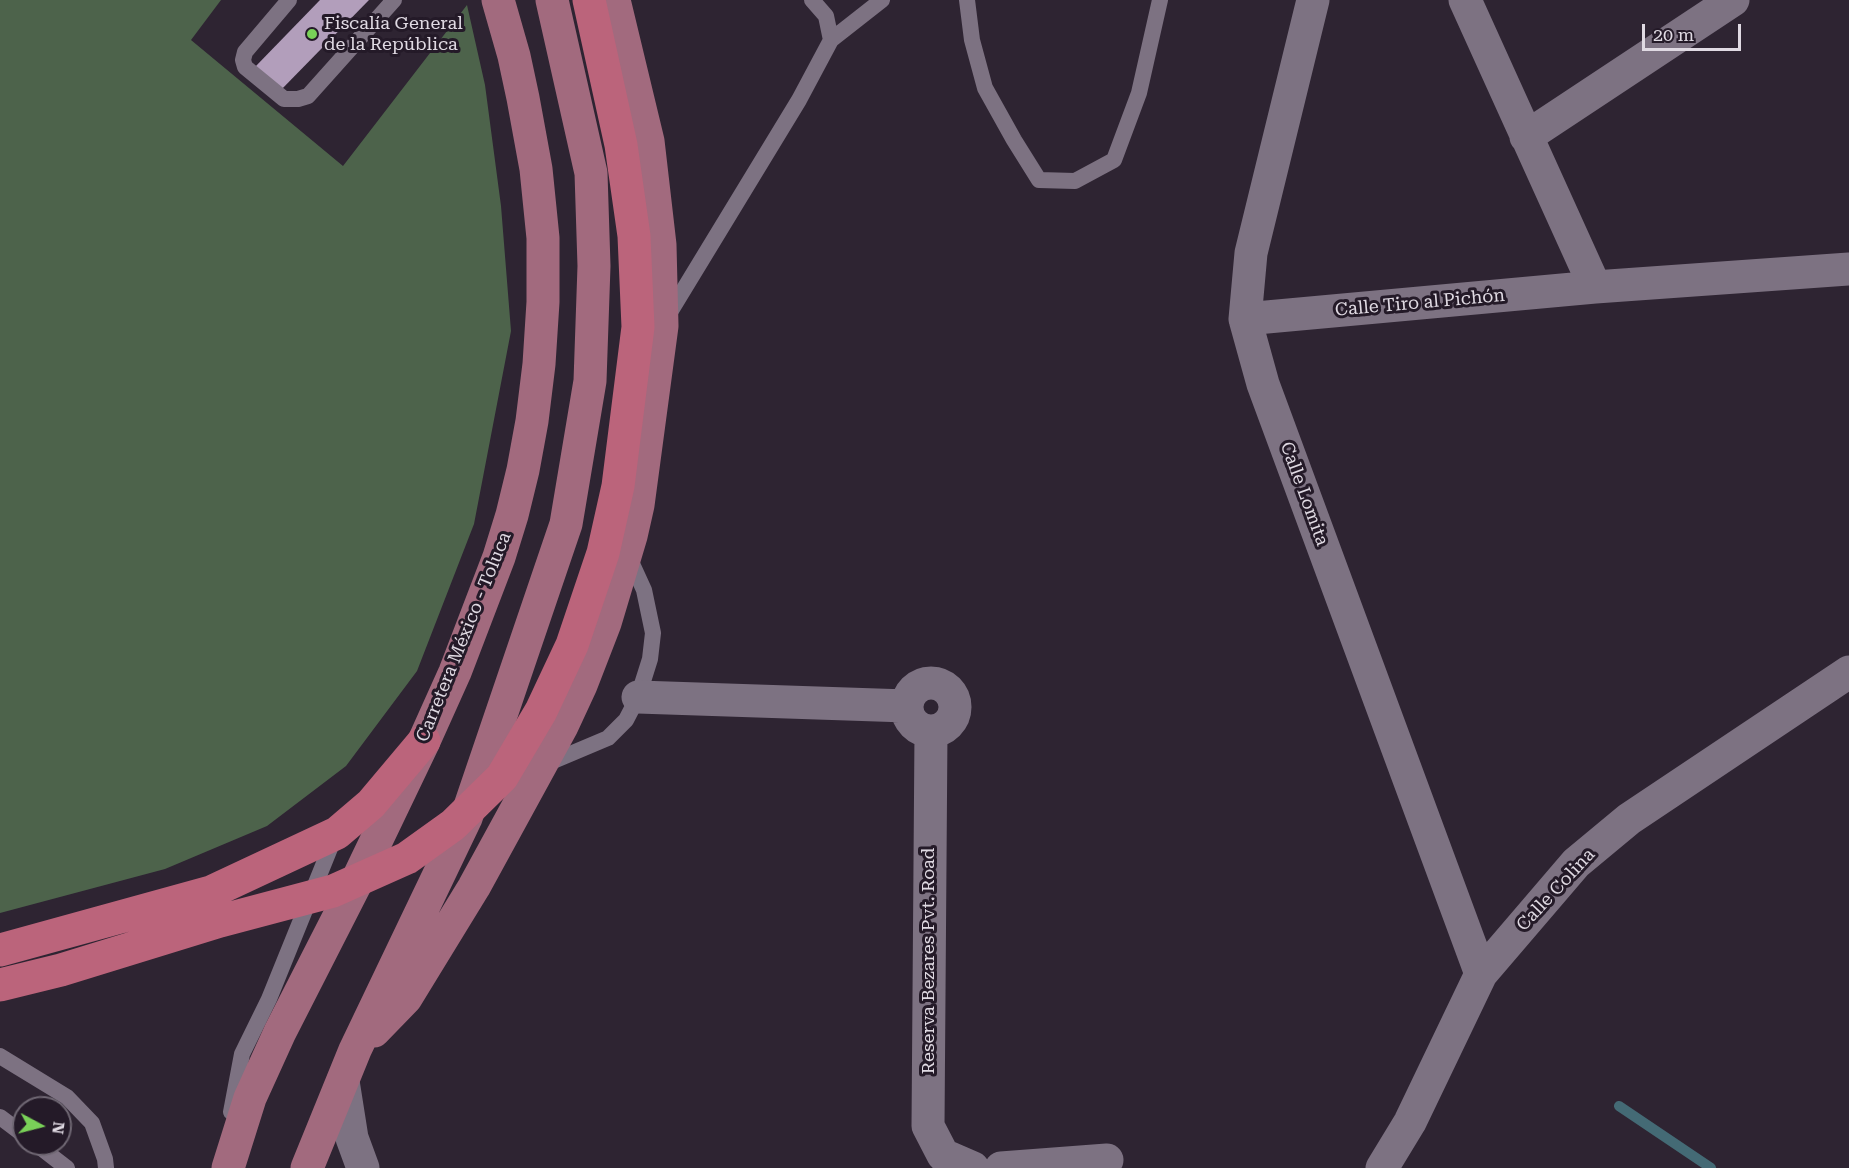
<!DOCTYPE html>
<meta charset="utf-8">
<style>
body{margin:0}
#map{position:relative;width:1849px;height:1168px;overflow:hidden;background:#2e2432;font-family:"Roboto Serif",serif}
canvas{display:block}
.north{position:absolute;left:12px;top:1096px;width:60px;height:60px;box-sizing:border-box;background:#241a28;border:2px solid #6f6773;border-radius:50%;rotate:97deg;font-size:16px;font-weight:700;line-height:24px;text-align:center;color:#e0dae3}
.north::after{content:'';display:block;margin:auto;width:21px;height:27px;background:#79d158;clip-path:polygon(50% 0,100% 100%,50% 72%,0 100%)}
.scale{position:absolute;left:1642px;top:24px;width:99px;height:27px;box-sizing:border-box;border:3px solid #e0dae3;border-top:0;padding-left:8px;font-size:18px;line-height:21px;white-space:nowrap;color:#e0dae3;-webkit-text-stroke:4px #241a28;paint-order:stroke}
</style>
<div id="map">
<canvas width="1849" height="1168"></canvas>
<div class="north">N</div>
<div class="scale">20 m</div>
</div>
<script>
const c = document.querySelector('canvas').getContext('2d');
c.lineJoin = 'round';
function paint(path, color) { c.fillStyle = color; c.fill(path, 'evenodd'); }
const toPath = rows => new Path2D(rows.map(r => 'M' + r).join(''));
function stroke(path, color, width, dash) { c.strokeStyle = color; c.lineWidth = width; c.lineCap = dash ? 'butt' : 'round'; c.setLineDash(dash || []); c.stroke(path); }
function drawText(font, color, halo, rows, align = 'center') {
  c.font = font + ' "Roboto Serif",serif'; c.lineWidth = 6; c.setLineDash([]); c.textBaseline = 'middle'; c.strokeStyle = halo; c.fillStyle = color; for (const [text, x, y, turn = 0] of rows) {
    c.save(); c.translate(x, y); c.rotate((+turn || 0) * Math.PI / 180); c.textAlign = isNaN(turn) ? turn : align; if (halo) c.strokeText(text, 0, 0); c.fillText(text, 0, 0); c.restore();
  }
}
paint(toPath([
 [0,0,221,0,191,40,343,166,467,5,485,85,501,206,511,331,474,524,417,671,346,766,267,826,165,869,0,913]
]), '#4d634b');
stroke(toPath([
 [1619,1106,1711,1168]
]), '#446a75', 10);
paint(toPath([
 [320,0,369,0,279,92,255,67]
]), '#b29ebb');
stroke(toPath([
 [289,0,245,52,243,60,245,67,284,99,298,99,308,96,394,0],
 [812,0,826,16,831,40],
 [967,0,972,40,985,88,1014,140,1039,180,1075,181,1114,160,1139,93,1160,0],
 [667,317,799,100,831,40,882,0],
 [544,765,608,738,626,720,638,697,650,659,653,633,644,590,628,555],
 [0,1056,67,1097,92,1123,105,1159,106,1168],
 [231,1112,242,1054,269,999,335,836],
 [0,1117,24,1135],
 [36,1144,67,1168]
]), '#7d7282', 16);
stroke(toPath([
 [1313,0,1251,253,1245,319,1263,384,1481,974],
 [1465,0,1595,287],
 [1526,137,1733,0],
 [1245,319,1595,287,1849,269],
 '907 707a24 24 0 1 1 48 0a24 24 0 1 1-48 0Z',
 [638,697,907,706],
 [931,731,928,1126,943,1155,973,1168],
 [343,1081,352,1138,363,1168],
 [1001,1168,1107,1160],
 [1382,1168,1410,1122,1481,974,1576,863,1629,819,1849,672]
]), '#7d7282', 33);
stroke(toPath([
 [374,1031,406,998,474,887,562,726,581,685,605,623,631,536,638,505,662,326,660,245,648,141,614,0],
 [228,1168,250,1098,280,1032,354,887,424,741,455,672,499,557,512,515,523,470,532,421,539,364,543,302,543,238,536,169,523,98,514,56,498,0],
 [307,1168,355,1050,466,818,566,524,590,381,594,266,591,173,552,0]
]), '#a26a7e', 33);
stroke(toPath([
 [0,950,211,892,337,833,371,804,424,741],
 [0,985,61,970,220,921,333,891,407,858,453,825,502,777,541,711,572,645,603,553,618,486,638,327,634,236,621,145,589,0]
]), '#bb647b', 33);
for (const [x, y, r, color] of [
 [312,34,6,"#79d158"]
]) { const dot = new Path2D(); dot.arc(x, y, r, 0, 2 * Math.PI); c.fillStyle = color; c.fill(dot); stroke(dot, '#241a28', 2); }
drawText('18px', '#e0dae3', '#241a28', [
 ["Fiscalía General",324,24],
 ["de la República",324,45]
], 'left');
drawText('18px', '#e0dae3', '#241a28', [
 ["Calle Tiro al Pichón",1420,303,-5],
 ["Calle Lomita",1304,494,70],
 ["Carretera México - Toluca",464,637,-68],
 ["Calle Colina",1556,890,-47],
 ["Reserva Bezares Pvt. Road",929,961,-90]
]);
</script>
